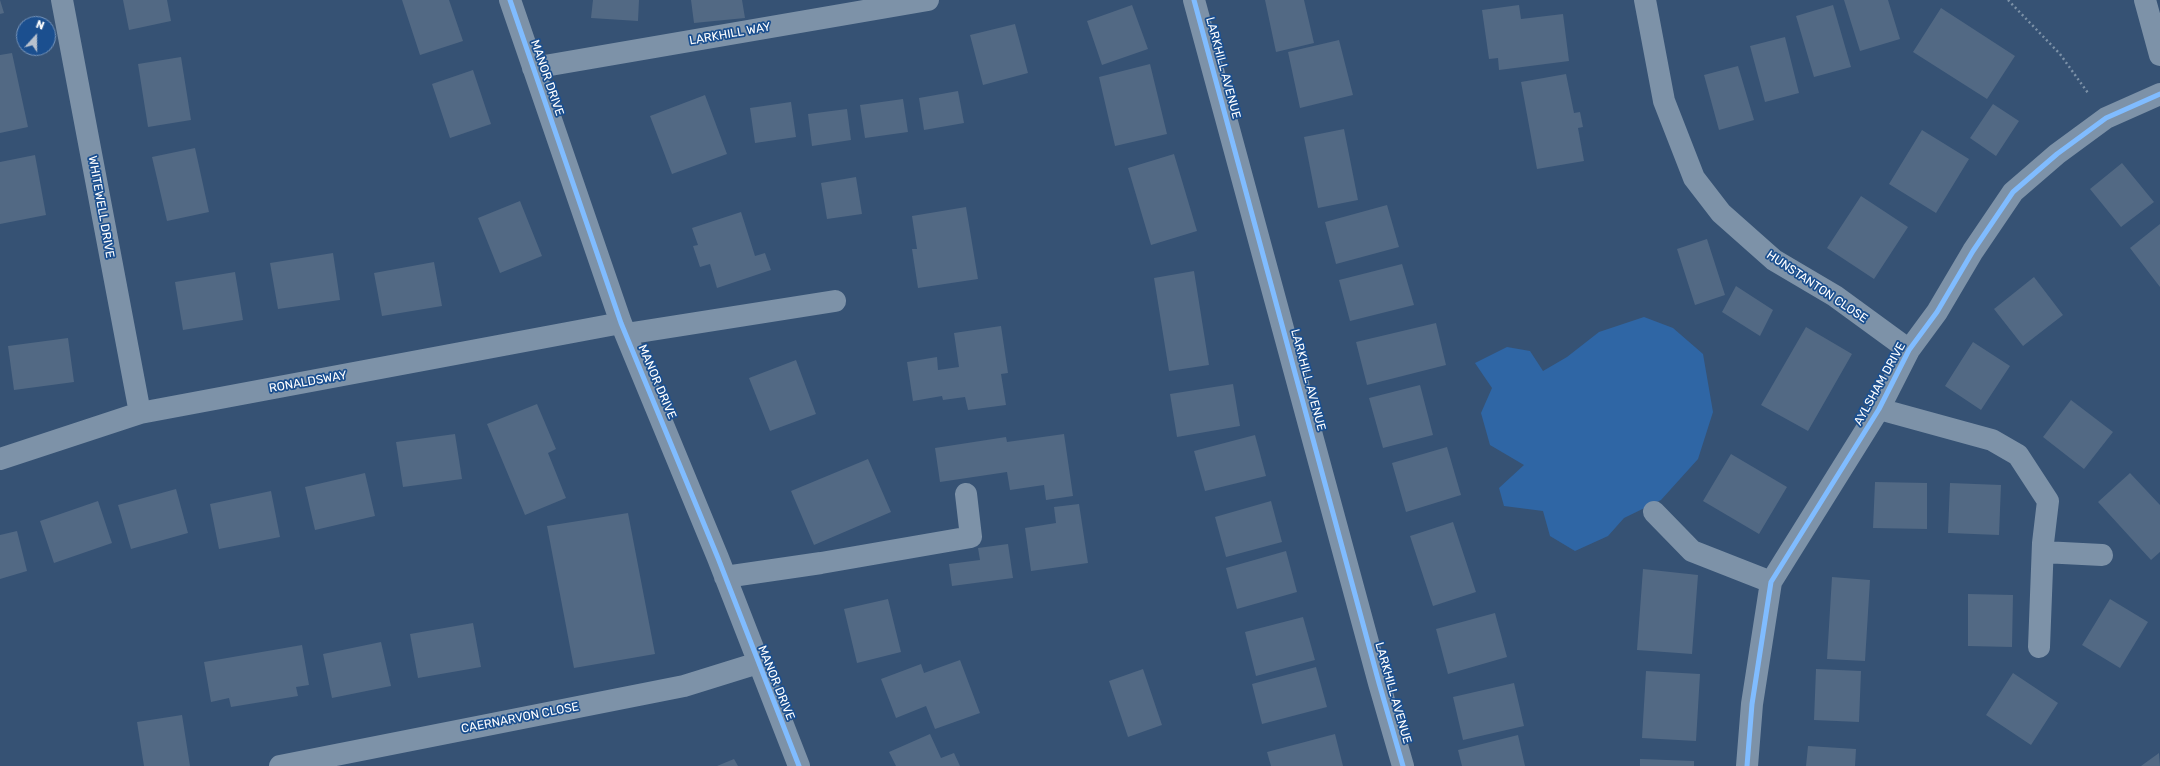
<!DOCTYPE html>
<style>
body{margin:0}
#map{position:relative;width:2160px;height:766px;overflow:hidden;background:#365274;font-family:Rubik,sans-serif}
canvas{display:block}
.north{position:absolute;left:16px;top:16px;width:40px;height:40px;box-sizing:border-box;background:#1b4f8f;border:1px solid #7695bc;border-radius:50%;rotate:21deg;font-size:11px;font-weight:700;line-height:16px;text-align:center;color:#fff}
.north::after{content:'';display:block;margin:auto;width:14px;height:18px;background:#b9c2ce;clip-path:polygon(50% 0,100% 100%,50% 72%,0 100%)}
</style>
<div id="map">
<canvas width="2160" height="766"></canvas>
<div class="north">N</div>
</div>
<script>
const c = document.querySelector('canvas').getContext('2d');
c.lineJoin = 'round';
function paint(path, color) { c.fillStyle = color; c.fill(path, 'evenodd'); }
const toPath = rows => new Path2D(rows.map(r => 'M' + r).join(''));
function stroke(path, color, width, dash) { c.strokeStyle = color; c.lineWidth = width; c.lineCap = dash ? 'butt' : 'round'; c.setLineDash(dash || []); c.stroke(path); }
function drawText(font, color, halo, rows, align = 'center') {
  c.font = font + ' Rubik,sans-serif'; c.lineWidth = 3.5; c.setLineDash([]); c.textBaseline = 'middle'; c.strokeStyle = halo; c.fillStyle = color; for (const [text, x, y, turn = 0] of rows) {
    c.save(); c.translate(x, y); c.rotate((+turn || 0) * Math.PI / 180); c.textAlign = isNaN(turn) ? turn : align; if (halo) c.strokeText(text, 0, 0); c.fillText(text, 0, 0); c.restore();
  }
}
paint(toPath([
 [1644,317,1673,328,1703,354,1713,412,1698,459,1661,500,1624,518,1608,536,1575,551,1550,536,1543,511,1504,506,1499,488,1524,465,1490,445,1481,413,1492,388,1475,363,1507,347,1530,351,1543,371,1567,357,1599,332]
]), '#2f66a5');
paint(toPath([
 [0,0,4,13,0,14],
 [123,0,167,0,171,21,129,30],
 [402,0,449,0,463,41,420,55],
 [593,0,639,0,638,21,591,18],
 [691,0,742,0,745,18,694,23],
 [1265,0,1304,0,1314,43,1276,52],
 [1844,0,1888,0,1900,39,1860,51],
 [1132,5,1148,49,1102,65,1087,21],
 [1519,5,1521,19,1563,14,1569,61,1499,70,1498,58,1489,59,1482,10],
 [1833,5,1851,67,1814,77,1796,16],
 [1941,8,2015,56,1987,99,1913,52],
 [1015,24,1028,73,983,85,970,35],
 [1785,37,1799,93,1765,102,1750,46],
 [1339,40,1353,95,1300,108,1288,52],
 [12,53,28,127,0,133,0,55],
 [181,57,191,120,148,127,138,64],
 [1150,64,1167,134,1115,146,1099,77],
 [1738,66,1754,120,1719,130,1704,75],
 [473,70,491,124,450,138,432,84],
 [1566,74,1574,113,1580,112,1583,127,1578,128,1584,161,1537,169,1521,82],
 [958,91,964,123,924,130,919,98],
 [705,95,727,154,672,174,650,116],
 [903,99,908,132,865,138,860,105],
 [791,102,796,137,755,143,750,108],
 [1993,104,2019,121,1996,156,1970,138],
 [847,109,851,140,812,146,808,114],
 [1344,129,1358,200,1318,208,1304,137],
 [1922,130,1969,159,1936,213,1889,184],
 [195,148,209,212,167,221,152,157],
 [1174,154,1197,231,1151,245,1128,168],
 [35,155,46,215,0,224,0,162],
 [2122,163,2154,202,2121,227,2090,189],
 [856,177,862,214,827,219,821,183],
 [1861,196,1908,227,1874,279,1827,248],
 [520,201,542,256,500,273,478,218],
 [1387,205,1399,247,1336,264,1325,222],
 [966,207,978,279,918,288,912,249,917,249,912,216],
 [741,212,755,256,765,253,771,270,717,288,710,264,700,267,693,246,698,245,692,228],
 [2160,224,2160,287,2130,248],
 [1707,239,1725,295,1695,305,1677,249],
 [333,253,340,300,278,309,270,263],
 [434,262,442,306,382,316,374,273],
 [1402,264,1414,305,1350,321,1339,280],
 [1194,271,1209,365,1169,371,1154,278],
 [235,272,243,320,183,330,175,282],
 [2034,277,2063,315,2023,346,1994,309],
 [1736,286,1773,310,1760,336,1722,312],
 [1436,323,1446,365,1367,385,1356,342],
 [1001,326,1008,373,1001,374,1006,405,968,410,965,397,943,400,942,396,913,401,907,362,937,357,938,370,959,367,954,333],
 [1806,327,1852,354,1808,431,1761,405],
 [68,338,74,382,14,390,8,346],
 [1973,342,2010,366,1981,410,1945,386],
 [796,360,816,414,770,431,749,378],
 [1233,384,1240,426,1177,437,1170,394],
 [1420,385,1433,435,1383,448,1369,398],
 [2071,400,2113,432,2084,469,2043,437],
 [537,404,556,449,548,453,566,498,525,515,487,424],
 [455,434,462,479,403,487,396,442],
 [1064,434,1073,496,1046,500,1044,485,1010,490,1007,472,940,482,935,448,1006,437,1007,442],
 [1255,435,1266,476,1205,491,1194,451],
 [1447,447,1461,495,1406,512,1392,463],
 [1731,454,1787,487,1759,534,1703,501],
 [868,459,891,512,814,545,791,491],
 [365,473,375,516,315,530,305,487],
 [2130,473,2160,505,2160,552,2151,560,2098,502],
 [1875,482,1927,483,1927,529,1873,528],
 [1950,483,2001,485,1999,535,1948,533],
 [176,489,188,533,131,549,118,505],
 [271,491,280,537,219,549,210,504],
 [98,501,112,543,54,563,40,521],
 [1271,501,1282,542,1226,557,1215,517],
 [1079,504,1088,563,1031,571,1025,528,1056,523,1054,507],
 [628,513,655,654,574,668,547,526],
 [1453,522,1476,592,1433,606,1410,536],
 [17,531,27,571,0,579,0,535],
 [1008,544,1013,578,952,586,949,564,980,560,978,548],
 [1286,551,1297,592,1237,609,1226,568],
 [1643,569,1698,575,1692,654,1637,650],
 [1832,577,1870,580,1865,661,1827,659],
 [1968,594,2013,595,2012,647,1968,646],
 [888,599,901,652,857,663,844,609],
 [2110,599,2148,622,2120,668,2082,645],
 [1495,613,1507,657,1448,674,1436,629],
 [1303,617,1315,660,1256,676,1245,632],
 [473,623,481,667,418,678,410,634],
 [381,642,391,686,332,698,323,654],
 [302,645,309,685,296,687,298,696,231,707,229,698,211,702,204,662],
 [960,660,980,713,935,729,926,706,896,718,881,679,921,664,924,673],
 [1316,667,1327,707,1262,724,1252,684],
 [1143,669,1162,725,1128,737,1109,681],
 [1816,669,1861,671,1859,722,1814,720],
 [1646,671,1700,674,1696,741,1642,738],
 [2013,673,2058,703,2031,745,1986,715],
 [1514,683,1524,726,1463,740,1453,697],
 [182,715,190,766,144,766,137,722],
 [930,734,941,758,954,753,960,766,896,766,889,752],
 [1335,734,1343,766,1271,766,1267,752],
 [1518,735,1525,766,1462,766,1458,750],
 [1808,746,1856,749,1855,766,1806,766],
 [2159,753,2160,766,2141,766],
 [734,759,738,766,717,766],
 [1640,759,1694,761,1694,766,1640,766]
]), '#526984');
stroke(toPath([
 [2008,0,2060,54,2088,93]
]), '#7d92a8', 2.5, [2, 3]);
stroke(toPath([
 [62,0,140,413],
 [510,0,621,323,718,558,799,766],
 [1194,0,1379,683,1403,766],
 [1645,0,1664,101,1694,178,1721,213,1774,260,1835,296,1909,350],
 [2145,0,2160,55],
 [533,68,928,0],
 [626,334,835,301],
 [1879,409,1992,440,2018,455,2048,501,2043,543,2039,647],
 [0,459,140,413,621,323],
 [1654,512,1692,551,1771,582],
 [2043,552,2102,555],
 [725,577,821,563,971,537,966,494],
 [280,766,684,686,758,663],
 [1747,766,1752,704,1771,582,1879,409,1909,350,1937,312,1973,251,2013,192,2057,154,2106,118,2160,94]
]), '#7d92a8', 22);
stroke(toPath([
 [510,0,621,323,718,558,799,766],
 [1194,0,1379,683,1403,766],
 [1747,766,1752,704,1771,582,1879,409,1909,350,1937,312,1973,251,2013,192,2057,154,2106,118,2160,94]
]), '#80bcff', 5);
drawText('12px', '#fff', '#1b4f8f', [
 ["LARKHILL WAY",730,34,-10],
 ["LARKHILL AVENUE",1223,68,75],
 ["MANOR DRIVE",547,78,71],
 ["WHITEWELL DRIVE",101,207,80],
 ["HUNSTANTON CLOSE",1817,287,34],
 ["LARKHILL AVENUE",1308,380,75],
 ["RONALDSWAY",308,382,-10],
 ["MANOR DRIVE",657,382,67],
 ["AYLSHAM DRIVE",1880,384,-61],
 ["MANOR DRIVE",776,683,68],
 ["LARKHILL AVENUE",1393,693,74],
 ["CAERNARVON CLOSE",520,718,-11]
]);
</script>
